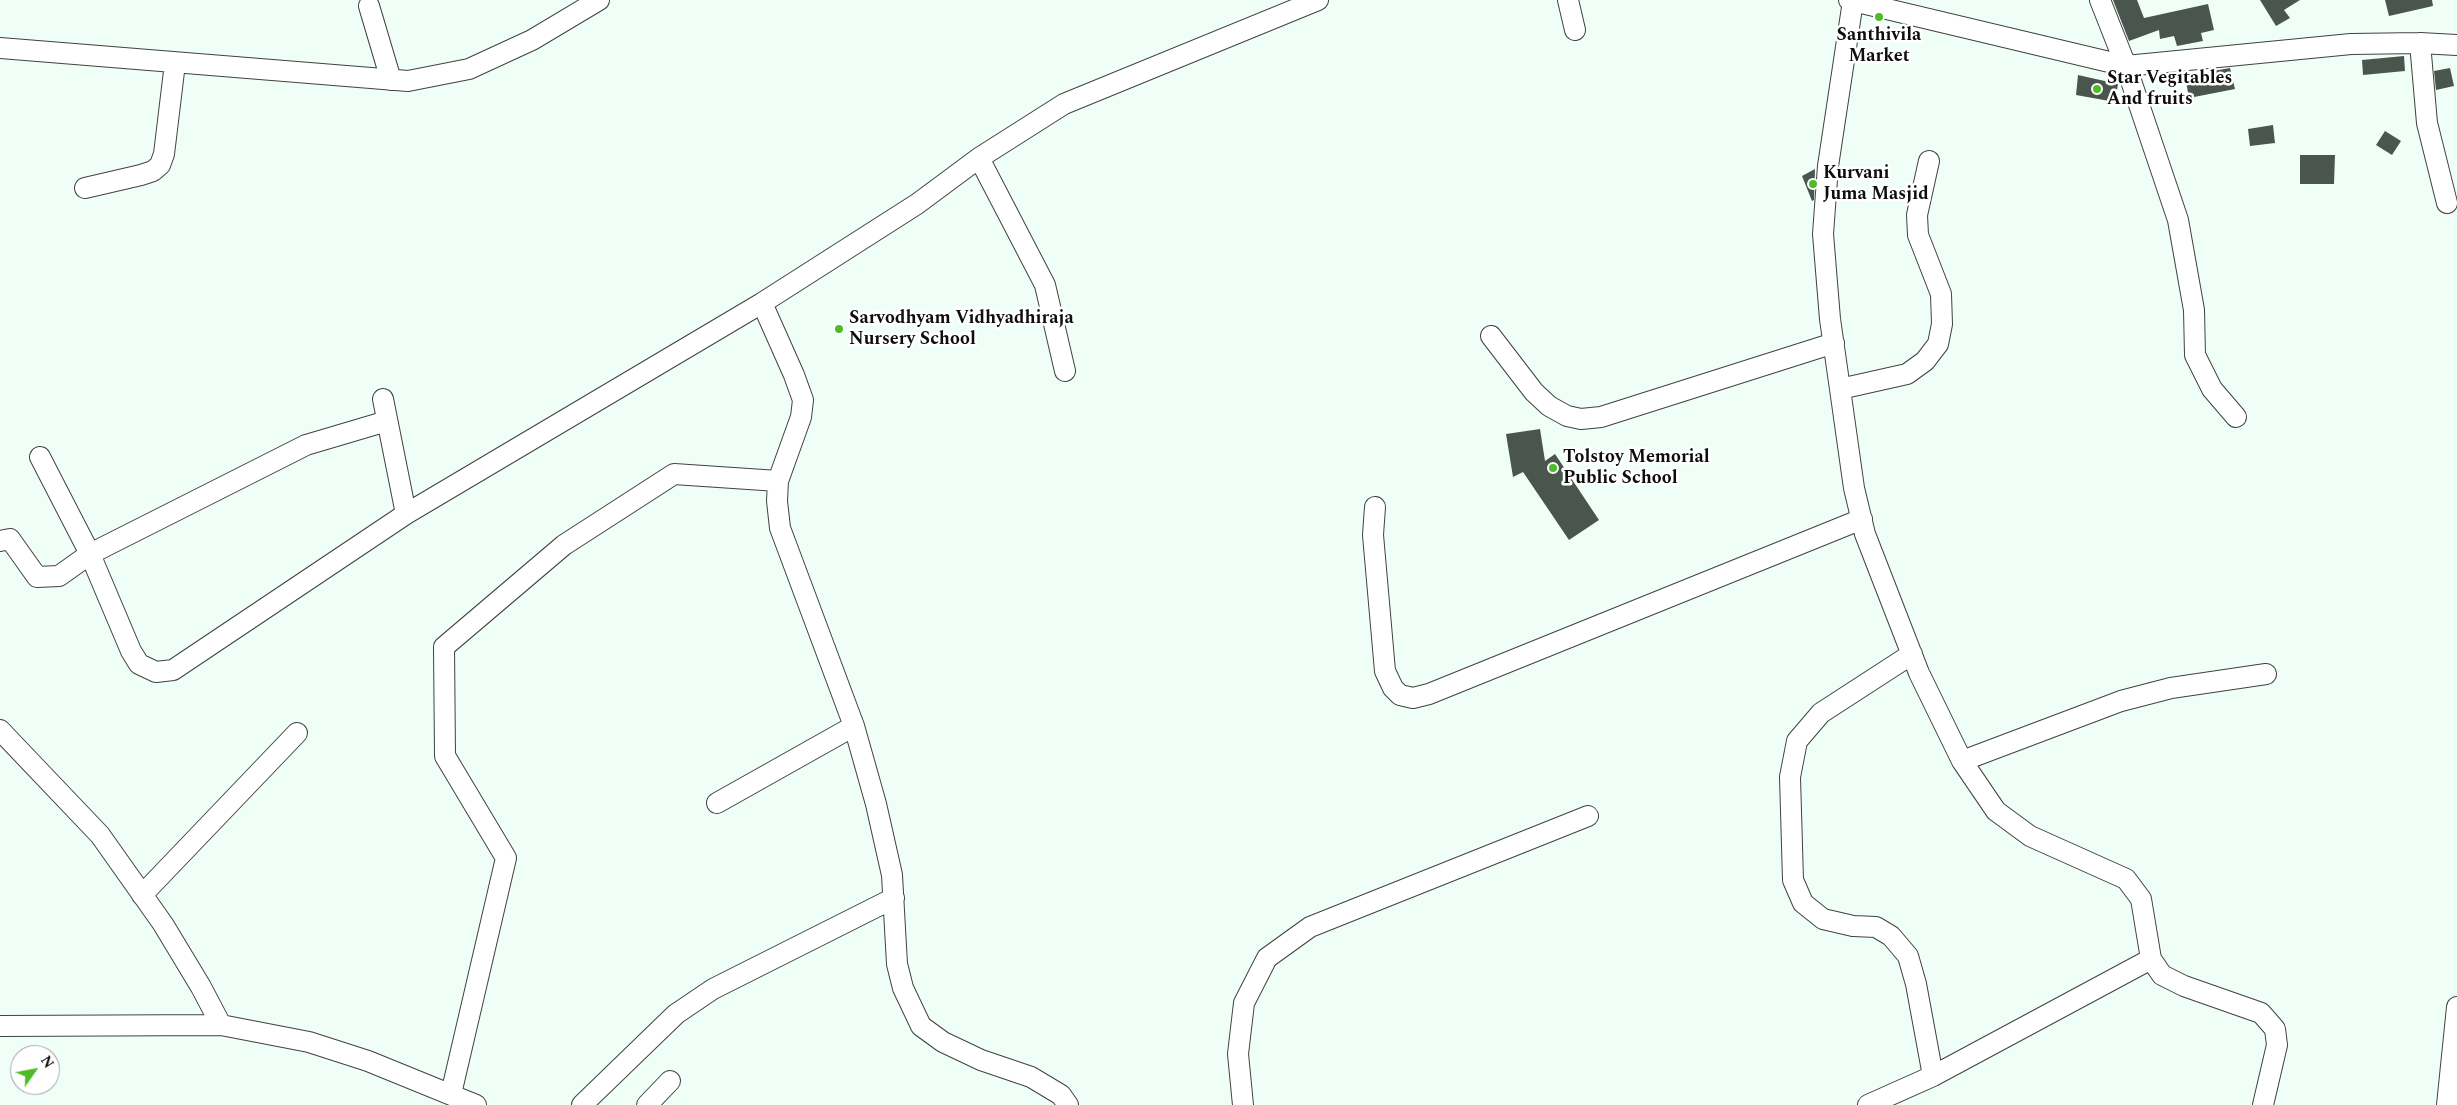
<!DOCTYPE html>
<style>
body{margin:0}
#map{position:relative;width:2457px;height:1105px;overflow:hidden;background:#effff8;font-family:Spectral,serif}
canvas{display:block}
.north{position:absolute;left:10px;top:1045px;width:50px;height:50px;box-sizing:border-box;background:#fff;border:1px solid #9f9f9f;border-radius:50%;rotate:57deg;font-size:14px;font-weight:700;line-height:20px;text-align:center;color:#0e0e0e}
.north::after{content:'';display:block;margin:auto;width:18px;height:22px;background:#4dbc28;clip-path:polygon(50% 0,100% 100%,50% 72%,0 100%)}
</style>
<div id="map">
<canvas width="2457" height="1105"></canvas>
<div class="north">N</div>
</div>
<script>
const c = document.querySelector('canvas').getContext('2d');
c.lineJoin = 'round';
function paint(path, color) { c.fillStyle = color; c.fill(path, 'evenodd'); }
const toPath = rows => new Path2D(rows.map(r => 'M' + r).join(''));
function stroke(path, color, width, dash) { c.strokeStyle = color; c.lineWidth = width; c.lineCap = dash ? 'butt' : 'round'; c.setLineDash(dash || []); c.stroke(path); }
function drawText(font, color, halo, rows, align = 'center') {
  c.font = font + ' Spectral,serif'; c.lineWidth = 5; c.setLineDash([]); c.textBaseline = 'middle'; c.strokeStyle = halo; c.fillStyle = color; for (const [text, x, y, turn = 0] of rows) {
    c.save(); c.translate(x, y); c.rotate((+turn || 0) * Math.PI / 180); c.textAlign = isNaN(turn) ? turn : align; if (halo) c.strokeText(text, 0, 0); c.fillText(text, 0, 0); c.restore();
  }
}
paint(toPath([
 [2113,0,2137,0,2144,18,2208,4,2214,30,2201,33,2203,41,2177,46,2174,36,2160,39,2159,30,2129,41],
 [2260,0,2300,0,2284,10,2290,18,2276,26],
 [2385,0,2432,0,2433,6,2389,16],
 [2404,56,2405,71,2363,75,2362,60],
 [2230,68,2235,89,2189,98,2185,76],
 [2450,68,2454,86,2436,90,2434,71],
 [2078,75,2118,84,2115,102,2076,95],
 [2273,125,2275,143,2250,146,2248,129],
 [2385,131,2401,141,2392,155,2376,145],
 [2300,155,2335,155,2334,184,2300,184],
 [1815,169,1814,200,1812,201,1802,176],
 [1540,429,1545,461,1555,454,1599,520,1569,540,1523,472,1513,477,1506,434]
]), '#4a564d');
const minor = toPath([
 [1568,0,1575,30],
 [1849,0,2126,66,2351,44,2420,43,2457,45],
 [2100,0,2126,66,2178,220,2194,310,2195,355,2212,389,2236,417],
 [1853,1,1828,166,1823,234,1830,319,1840,389,1854,488,1865,534,1919,673,1962,761,1996,811,2030,836,2126,879,2141,899,2151,959,2162,975,2184,986,2261,1013,2275,1029,2277,1045,2263,1105],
 [369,6,391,80],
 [2420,43,2427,123,2447,203],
 [0,48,408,81,469,69,532,40,599,0],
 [979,158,1045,285,1065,371],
 [85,188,141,175,153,171,160,165,164,154,175,63],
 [762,303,794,375,803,400,801,417,778,481,777,501,780,528,854,726,876,804,892,875,897,964,903,988,921,1026,943,1042,981,1060,1031,1077,1061,1095,1068,1105],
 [1491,336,1534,392,1549,406,1567,416,1581,419,1601,417,1834,343],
 [1840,389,1907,374,1925,361,1938,344,1942,324,1941,294,1918,235,1917,215,1929,161],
 [383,399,406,514],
 [40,457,90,554,131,651,139,664,156,672,173,670,406,514,762,303,917,204,979,158,1064,104,1318,0],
 [1375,507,1373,535,1385,671,1393,688,1400,695,1413,698,1429,694,1862,519],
 [0,541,10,539,37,577,59,576,90,554,306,445,387,421],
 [1912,654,1821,713,1797,741,1790,777,1793,880,1803,903,1823,919,1853,926,1876,927,1891,936,1908,956,1916,984,1933,1076],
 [0,730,100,835,163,924,201,987,221,1025,309,1042,368,1061,476,1105],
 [1962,761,2121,701,2171,688,2266,674],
 [717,803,854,726],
 [142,895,297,733],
 [0,1026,221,1025],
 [451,1094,506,858,445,756,444,647,564,545,674,474,778,481],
 [582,1105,676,1014,713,989,894,898],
 [647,1105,670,1081],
 [1243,1105,1238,1054,1244,1003,1267,958,1310,927,1588,816],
 [1868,1105,1933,1076,2151,959],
 [2447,1105,2457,1007]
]);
stroke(minor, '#414141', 22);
stroke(minor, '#fff', 20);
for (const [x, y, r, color] of [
 [1879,17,5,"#4dbc28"],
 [2097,89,5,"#4dbc28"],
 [1813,184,5,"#4dbc28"],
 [839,329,5,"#4dbc28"],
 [1553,468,5,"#4dbc28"]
]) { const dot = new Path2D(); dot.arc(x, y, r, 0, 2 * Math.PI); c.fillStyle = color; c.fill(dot); stroke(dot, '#fff', 2); }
drawText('bold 18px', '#0e0e0e', '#fff', [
 ["Santhivila",1879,36,"center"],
 ["Market",1879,57,"center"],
 ["Star Vegitables",2107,79],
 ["And fruits",2107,100],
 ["Kurvani",1823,174],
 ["Juma Masjid",1823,195],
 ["Sarvodhyam Vidhyadhiraja",849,319],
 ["Nursery School",849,340],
 ["Tolstoy Memorial",1563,458],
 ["Public School",1563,479]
], 'left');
</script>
